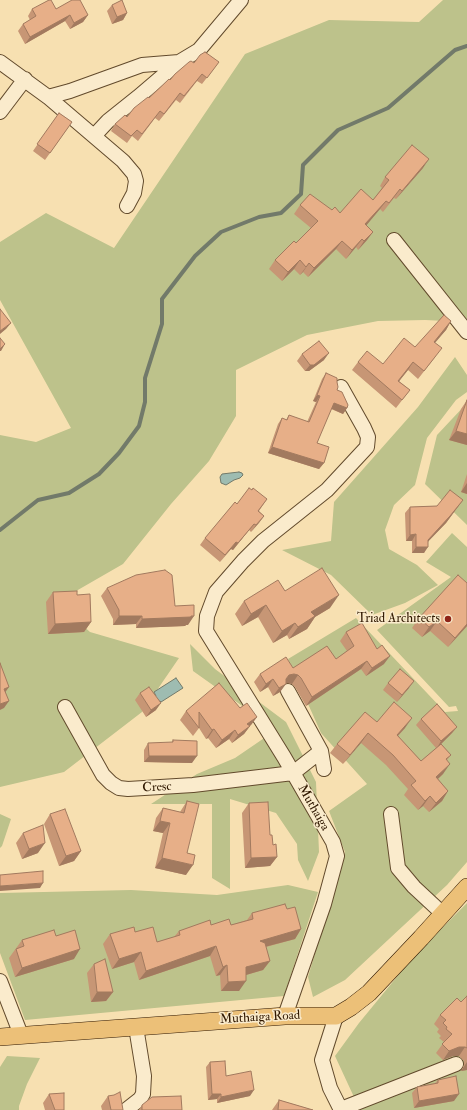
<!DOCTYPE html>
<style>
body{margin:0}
canvas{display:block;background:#f7e0b1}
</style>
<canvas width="467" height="1110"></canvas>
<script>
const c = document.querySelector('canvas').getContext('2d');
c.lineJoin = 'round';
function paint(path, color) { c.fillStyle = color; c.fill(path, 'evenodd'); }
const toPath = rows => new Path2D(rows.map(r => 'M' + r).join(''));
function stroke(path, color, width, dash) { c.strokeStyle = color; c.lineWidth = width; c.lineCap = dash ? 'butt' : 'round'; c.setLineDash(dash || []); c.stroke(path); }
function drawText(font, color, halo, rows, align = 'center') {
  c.font = font + ' "IM FELL Double Pica",serif'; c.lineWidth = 3; c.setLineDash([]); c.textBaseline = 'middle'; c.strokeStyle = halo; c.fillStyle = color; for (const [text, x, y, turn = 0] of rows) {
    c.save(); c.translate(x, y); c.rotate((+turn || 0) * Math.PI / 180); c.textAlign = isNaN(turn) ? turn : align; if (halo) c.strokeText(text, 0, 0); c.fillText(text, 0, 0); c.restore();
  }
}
paint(toPath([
 [443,0,467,0,467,322,425,320,378,321,307,335,236,370,236,416,209,461,171,504,123,564,57,602,90,632,179,658,142,712,64,772,0,787,0,435,36,442,71,428,0,300,0,242,46,213,114,248,245,54,329,20,419,22],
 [455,357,467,375,467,392,456,400,427,438,415,485,394,505,385,530,389,549,417,565,438,585,405,603,372,615,331,575,282,550,331,541,334,502,418,407],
 [467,403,467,525,425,484,437,435],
 [452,533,467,547,467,862,447,885,345,980,313,997,308,977,345,852,329,811,367,784,321,733,288,659,356,618,445,712,458,711,456,706,449,707,377,630,451,577,426,562],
 [190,644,215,669,286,722,316,782,319,852,308,881,298,860,297,844,276,813,230,799,230,889,212,878,212,804,151,804,197,774,235,758,276,730,193,671],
 [0,814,11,819,2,846,0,848],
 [288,885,318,892,284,996,25,1020,0,953,0,893,131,890,217,895],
 [467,903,467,1110,360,1110,335,1056,359,1023,414,956],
 [7,1056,40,1058,27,1084,19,1106,19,1110,0,1110,0,1067]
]), '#bdc28b');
const water = toPath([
 [239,472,242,473,243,475,240,478,234,480,226,485,221,483,220,477,222,474,239,472],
 [176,678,183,688,161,702,160,701,157,703,154,697,156,696,154,692,176,678]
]);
paint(water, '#9ebcb1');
stroke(water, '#727a6a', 1);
stroke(toPath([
 [0,530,38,500,69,493,99,474,119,453,139,426,145,402,145,378,162,324,162,299,195,256,221,232,259,217,281,213,301,194,303,165,338,130,388,108,455,50,467,46]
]), '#727a6a', 4);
const minor = toPath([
 [0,62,48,97,70,91,142,65,179,62,199,50,241,0],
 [48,97,123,161,134,174,136,181,134,193,127,206],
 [0,112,25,79],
 [94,136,108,121,138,97,179,62],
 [394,240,467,332],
 [288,691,321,751],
 [65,707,103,775,111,783,119,788,128,789,193,785,293,773,321,751,324,769],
 [391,814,398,868,414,887,443,914],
 [0,981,21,1035],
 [285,1016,324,904,337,856,333,842,284,757,206,631,207,616,216,592,243,561,263,541,327,490,367,447,368,437,364,428,341,387],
 [336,1016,322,1060,330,1088,341,1110],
 [341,1109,456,1064],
 [126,1110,140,1099,143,1094,144,1076,136,1027]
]);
const major = toPath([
 [0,1037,285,1016,336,1016,351,1007,369,993,421,938,467,887]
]);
stroke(minor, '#624a2c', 16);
stroke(major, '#301800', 18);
stroke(minor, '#faebcc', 14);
stroke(major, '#ecc078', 17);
paint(toPath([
 [112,5,127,13,123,20,112,24,107,11],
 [32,9,56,9,88,15,83,22,70,29,65,21,25,44,18,31,23,24,30,20,28,16],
 [219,62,202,84,197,81,180,103,176,100,159,121,155,118,138,141,132,136,127,143,111,131,115,124,127,117,149,98,170,80,194,63],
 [59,113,72,122,45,160,33,151],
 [423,168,396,199,394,198,383,212,380,209,366,225,373,232,367,240,358,250,356,247,346,259,336,249,308,277,303,272,300,275,294,269,282,281,269,269,275,260,296,243,311,228,294,214,300,205,332,210,340,213,373,200,382,188,380,186,385,177],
 [451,321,446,330,435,342,436,356,418,379,408,370,399,381,410,390,396,408,352,370,358,362,383,364,415,347],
 [302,354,324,360,309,371,305,371,297,361],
 [326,373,337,382,337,390,347,408,343,414,331,409,317,443,324,463,319,469,268,453,278,424,282,418,286,420,289,415,307,422,316,402,313,401,322,379],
 [467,400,467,445,449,440,461,409],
 [467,474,467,494,461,492],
 [252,490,267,499,259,511,264,516,251,532,249,530,233,550,231,549,220,562,200,545,205,538,237,504],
 [463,500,446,523,428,541,424,553,412,553,412,541,406,541,405,513,410,507,437,506],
 [467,583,467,626,448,647,430,631,422,637,412,628,419,618],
 [107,588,175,606,188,625,186,625,185,626,136,628,136,624,113,625,113,619,101,596],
 [285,591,330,608,315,617,307,629,289,639,287,635,273,643,258,617,242,626,235,614,244,601],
 [53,592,77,595,91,622,84,632,48,634,46,602],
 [346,632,384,664,366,676,361,669,306,706,295,687,292,684,288,683,286,683,280,692,273,696,268,687,260,692,254,682,260,674,293,668,336,659,347,651,340,641],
 [388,683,409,688,397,702,383,690],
 [140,693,156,710,146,717,135,700],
 [240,708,257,717,244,734,232,743,229,739,216,748,208,738,206,739,199,728,193,736,180,720,186,711],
 [421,719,457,727,452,733,441,744,451,755,447,760,443,774,438,779,448,791,442,801,429,812,423,806,418,810,404,795,408,789,386,765,361,743,343,764,330,753,337,744,377,722,405,728,398,736,421,761,436,748,416,725],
 [173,740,192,763,144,762,144,750,148,743,171,743],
 [187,801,187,853,186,875,155,868,163,833,153,831,156,818,163,808,180,812],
 [249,803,270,835,277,857,270,866,245,868,242,813],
 [50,814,81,851,74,861,59,866,44,824],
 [23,833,38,853,22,859,16,843],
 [287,909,301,929,295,939,266,947,270,961,263,970,246,975,239,991,221,991,220,975,216,976,210,956,139,980,134,962,112,969,103,944,110,934,135,932,157,942,174,937,179,931,211,925,231,925,247,920,252,913],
 [56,936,74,959,15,977,9,958,22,940],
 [94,964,113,992,106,1001,91,1002,87,973],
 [467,996,467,1070,461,1071,464,1065,464,1061,459,1056,453,1056,443,1060,436,1053,444,1042,439,1038,441,1036,437,1032,439,1029,434,1024,440,1015,461,1002],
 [210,1062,226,1076,250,1096,217,1103,217,1099,208,1100,206,1067],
 [438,1080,454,1101,414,1108,412,1093,417,1087,435,1083],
 [49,1094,64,1110,45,1110,43,1103],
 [108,1096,123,1110,102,1110,101,1106],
 [279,1100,313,1110,272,1110],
 [142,1105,182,1110,139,1110]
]), '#c79675');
paint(toPath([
 [127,13,123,20,112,24,117,17],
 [70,15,65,21,25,44,30,37],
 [88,15,83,22,70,29,74,23],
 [429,159,423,168,396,199,402,191],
 [386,201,380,209,360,233,365,224],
 [373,232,367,240,358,250,364,241],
 [362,239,356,247,346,259,352,250],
 [342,241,336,249,308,277,314,268],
 [300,260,294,269,282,281,288,272],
 [309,263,303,272,300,275],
 [451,321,446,330,429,350,434,342],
 [11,323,6,329,0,334,0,331],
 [5,344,1,351,0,351,0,349],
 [329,353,324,360,309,371,305,371,310,365],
 [413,362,408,370,393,389,398,381],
 [317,395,320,396,316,402,313,401],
 [334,403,347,408,343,414,330,408],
 [456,431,467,434,467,445,449,440],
 [272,447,324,463,319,469,268,453],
 [467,483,467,494,461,492],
 [463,500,446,523,424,546,428,540],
 [264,516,259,523,251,532,256,525],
 [254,524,249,530,233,550,231,549,220,562,236,542],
 [416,534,412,541,406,541,410,535],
 [416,547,428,547,424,553,412,553],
 [339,595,330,608,315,617,307,629,289,639,298,627,311,612],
 [266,605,258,617,242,626,251,614],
 [119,616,142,616,136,624,113,625],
 [194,616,188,625,186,625,185,626,136,628,142,619],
 [437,621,430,631,422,637,429,627],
 [91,622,84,632,48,634,55,624],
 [295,623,287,635,273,643,282,631],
 [467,624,467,626,448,647,455,638],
 [390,656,384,664,366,676,372,668],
 [367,661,361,669,306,706,312,697],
 [294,674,298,675,292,684,288,683,284,684,286,679,289,675],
 [273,679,268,687,260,692,266,684],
 [414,681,409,688,397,702,402,695],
 [286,684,280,692,273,696,279,688],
 [9,687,4,694,4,689],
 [9,701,4,708,0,710,0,704],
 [161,703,156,710,146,717,151,710],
 [257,717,251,725,241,732,247,724],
 [412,718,405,728,390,744,397,735],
 [250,726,244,734,232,743,238,735],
 [457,727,452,733,437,748,441,741],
 [214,729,208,738,206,739,212,730],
 [235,730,229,739,216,748,222,740],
 [368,733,361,743,343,764,350,755],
 [149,756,197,756,192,763,144,762],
 [450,764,443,774,429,787,436,777],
 [448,791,442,801,429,812,436,803],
 [430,796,423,806,418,810,425,801],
 [160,821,170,823,163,833,153,831],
 [45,843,38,853,22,859,29,849],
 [81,851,74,861,59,866,66,856],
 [277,857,270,866,245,868,251,858],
 [162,858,193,865,186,875,155,868],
 [43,883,40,888,0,891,0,886],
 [301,929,295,939,253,950,260,941],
 [216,946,210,956,139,980,146,971],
 [80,949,74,959,15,977,22,968],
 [141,952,134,962,112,969,119,959],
 [270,961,263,970,239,977,246,967],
 [227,965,220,975,216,976,223,967],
 [246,981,239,991,221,991,228,982],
 [97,992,113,992,106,1001,91,1002],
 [459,1047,465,1047,459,1056,453,1056,443,1060,449,1051],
 [467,1062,467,1070,461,1071],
 [254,1090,250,1096,217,1103,221,1097],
 [212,1094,221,1094,217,1099,208,1100],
 [459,1094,454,1101,414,1108,419,1101]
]), '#a27a5f');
const building = toPath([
 [49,0,51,0,56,9,72,0,80,0,88,15,74,23,70,15,30,37,23,24,36,16,32,9,49,0],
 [122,0,127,13,117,17,112,5,122,0],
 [205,52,219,62,207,78,202,74,184,96,180,93,164,114,160,111,142,134,137,130,131,136,115,124,125,115,127,117,134,108,148,97,149,98,169,79,170,80,175,74,189,62,191,61,194,63,200,55,205,52],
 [59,113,72,122,50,153,37,144,59,113],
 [412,145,429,159,402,191,400,189,389,203,386,201,365,224,373,232,364,241,362,239,352,250,342,241,314,268,309,263,306,267,300,260,288,272,275,260,294,241,296,243,318,221,300,205,310,194,332,210,335,207,340,213,361,189,373,200,389,180,385,177,412,145],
 [0,309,11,323,0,331,0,309],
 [444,315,451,321,434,342,442,348,424,371,413,362,398,381,410,390,402,400,358,362,367,351,383,364,404,338,415,347,444,315],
 [0,338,5,344,0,349,0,338],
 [319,341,329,353,314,365,310,365,302,354,319,341],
 [326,373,337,378,337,382,338,387,337,390,342,392,348,405,347,408,334,403,317,443,329,447,324,463,272,447,282,418,287,420,289,415,309,422,320,396,317,395,326,373],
 [467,400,467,434,456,431,467,400],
 [249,488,252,490,253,488,267,499,258,511,264,516,256,525,254,524,238,543,236,542,225,555,205,538,235,502,237,504,249,488],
 [450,490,463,500,450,516,428,540,428,547,416,547,416,534,410,535,410,507,437,506,450,490],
 [322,568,339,595,311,612,315,616,298,627,295,623,282,631,266,605,251,614,244,601,278,580,285,591,322,568],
 [165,570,172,575,175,606,194,605,194,616,191,616,191,617,142,619,142,616,119,616,119,610,107,588,136,575,165,570],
 [458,575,467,583,467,624,455,638,437,621,429,627,419,618,458,575],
 [77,591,77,595,90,594,91,622,55,624,53,592,77,591],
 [362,623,377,649,382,645,390,656,372,668,367,661,312,697,301,678,298,675,294,674,289,675,286,679,286,684,279,688,273,679,266,684,260,674,286,657,293,668,327,646,336,659,354,646,346,632,362,623],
 [0,663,9,687,4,689,9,701,0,704,0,663],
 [400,669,414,681,402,695,388,683,400,669],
 [219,683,240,708,247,703,257,717,247,724,250,726,238,735,235,730,222,740,214,729,212,730,199,712,199,728,186,711,219,683],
 [149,687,161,703,151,710,140,693,149,687],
 [394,702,412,718,397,735,421,761,441,744,451,755,446,759,450,764,436,777,448,791,436,803,430,796,425,801,411,785,416,781,393,755,368,733,350,755,337,744,365,712,377,722,394,702],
 [437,704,457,727,441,741,421,719,437,704],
 [173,740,197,741,197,756,149,756,148,743,173,742,173,740],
 [187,801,199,804,187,853,195,855,193,865,162,858,170,823,160,821,163,808,184,813,187,801],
 [268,802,270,835,272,835,273,845,276,844,277,857,251,858,249,803,268,802],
 [65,809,81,851,66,856,50,814,65,809],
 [43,825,45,843,29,849,23,833,43,825],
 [43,871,43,883,0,886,0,875,43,871],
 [285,904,287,909,295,907,301,929,260,941,265,943,270,961,246,967,246,981,228,982,227,965,223,967,216,946,146,971,141,952,119,959,110,934,134,927,135,932,153,927,157,942,180,935,179,931,210,920,211,925,229,919,231,925,253,919,252,913,285,904],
 [54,930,56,936,75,930,80,949,22,968,16,949,24,946,22,940,54,930],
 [105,959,113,992,97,992,94,964,105,959],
 [467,996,467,1048,465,1047,459,1047,449,1051,442,1044,452,1034,446,1029,447,1027,443,1023,446,1020,440,1015,457,998,461,1002,467,996],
 [225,1061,226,1076,251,1071,254,1090,221,1097,221,1094,212,1094,210,1062,225,1061],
 [456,1076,459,1094,419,1101,417,1087,438,1083,438,1080,456,1076],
 [120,1092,123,1110,111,1110,108,1096,114,1095,120,1092],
 [64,1093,64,1110,55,1110,49,1094,64,1093],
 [181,1096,182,1110,142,1110,142,1105,152,1097,181,1096],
 [279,1100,313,1110,278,1110,279,1100]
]);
paint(building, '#e7af88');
stroke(building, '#a27a5f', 1);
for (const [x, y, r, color] of [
 [448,619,4,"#8f2418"]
]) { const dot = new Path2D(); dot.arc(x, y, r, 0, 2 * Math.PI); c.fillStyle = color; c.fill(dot); stroke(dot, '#faebcc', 1.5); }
drawText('13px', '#301800', '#faebcc', [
 ["Triad Architects",440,619]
], 'right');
drawText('13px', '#301800', '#faebcc', [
 ["Cresc",157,788,-3],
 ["Muthaiga",313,808,60],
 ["Muthaiga Road",260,1018,-3]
]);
</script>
